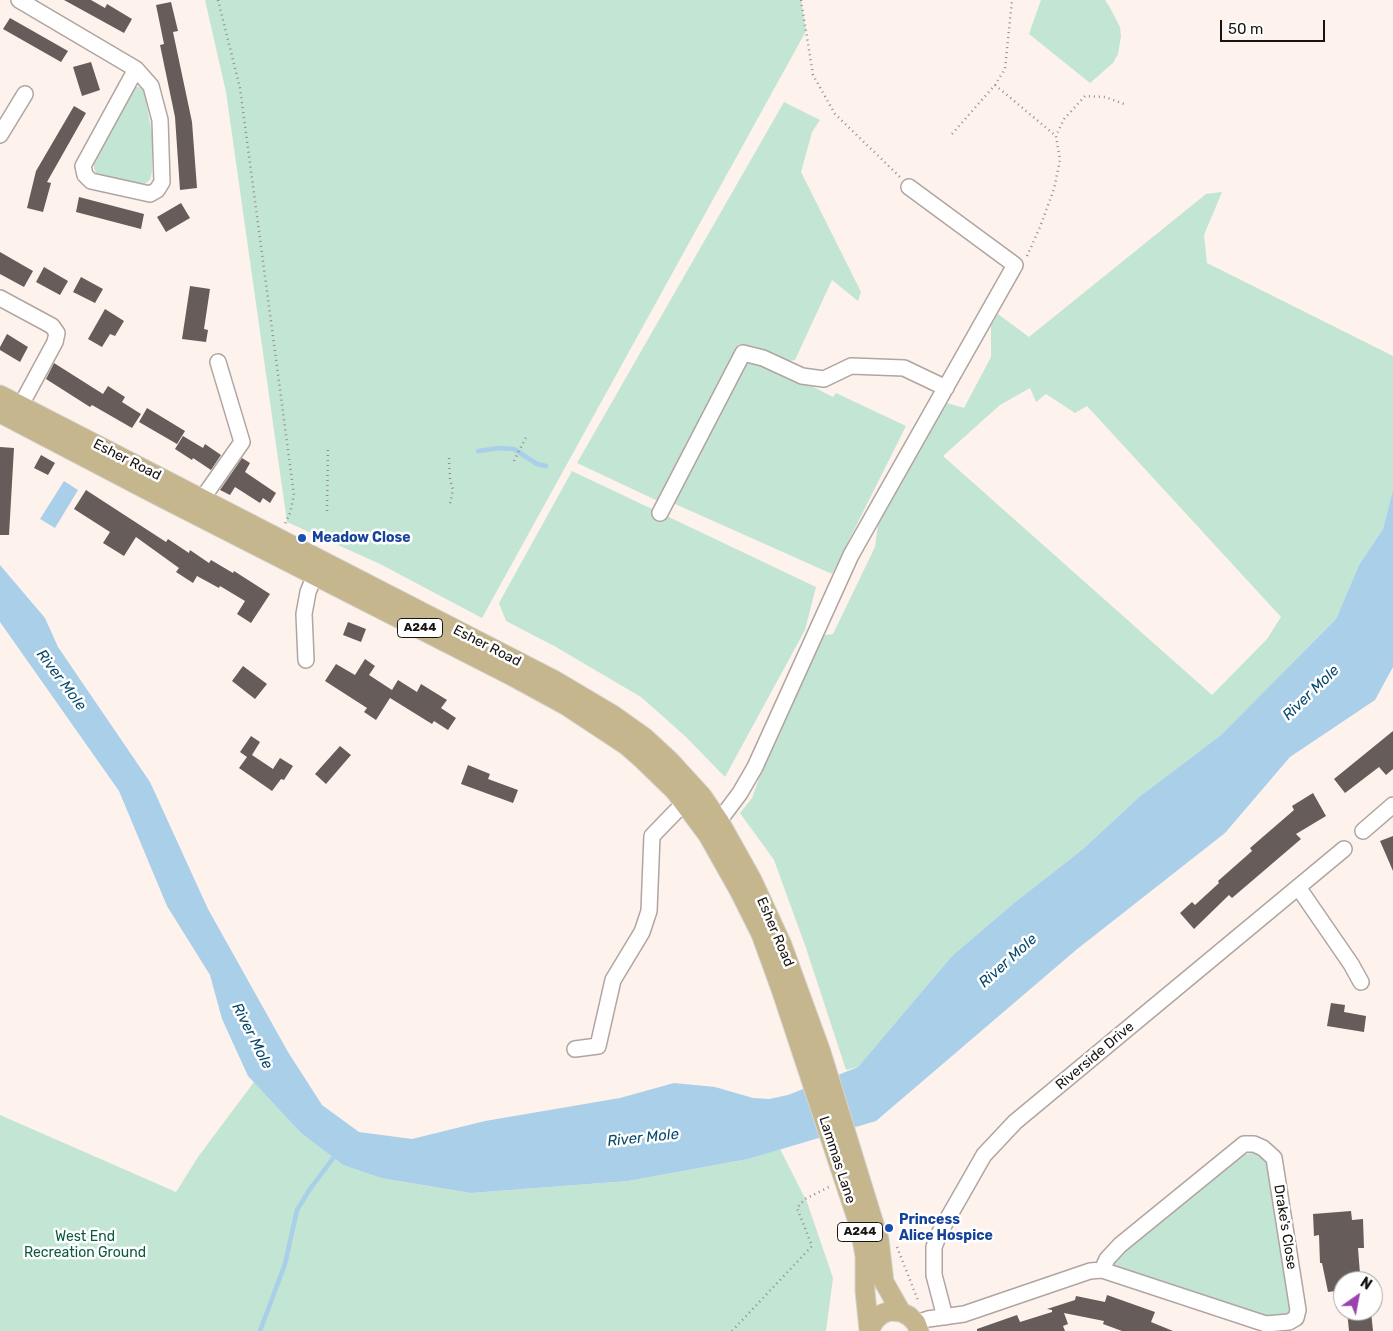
<!DOCTYPE html>
<style>
body{margin:0}
#map{position:relative;width:1393px;height:1331px;overflow:hidden;background:#fef2ed;font-family:Rubik,sans-serif}
canvas{display:block}
.north{position:absolute;left:1333px;top:1271px;width:50px;height:50px;box-sizing:border-box;background:#fff;border:1px solid #a3a1a0;border-radius:50%;rotate:33deg;font-size:14px;font-weight:700;line-height:20px;text-align:center;color:#181412}
.north::after{content:'';display:block;margin:auto;width:18px;height:22px;background:#9a43af;clip-path:polygon(50% 0,100% 100%,50% 72%,0 100%)}
.scale{position:absolute;left:1220px;top:20px;width:105px;height:22px;box-sizing:border-box;border:2px solid #181412;border-top:0;padding-left:6px;font-size:15px;line-height:18px;white-space:nowrap;color:#181412;-webkit-text-stroke:4px #fff;paint-order:stroke}
</style>
<div id="map">
<canvas width="1393" height="1331"></canvas>
<div class="north">N</div>
<div class="scale">50 m</div>
</div>
<script>
const c = document.querySelector('canvas').getContext('2d');
c.lineJoin = 'round';
function paint(path, color) { c.fillStyle = color; c.fill(path, 'evenodd'); }
const toPath = rows => new Path2D(rows.map(r => 'M' + r).join(''));
function stroke(path, color, width, dash) { c.strokeStyle = color; c.lineWidth = width; c.lineCap = dash ? 'butt' : 'round'; c.setLineDash(dash || []); c.stroke(path); }
function drawText(font, color, halo, rows, align = 'center') {
  c.font = font + ' Rubik,sans-serif'; c.lineWidth = 5; c.setLineDash([]); c.textBaseline = 'middle'; c.strokeStyle = halo; c.fillStyle = color; for (const [text, x, y, turn = 0] of rows) {
    c.save(); c.translate(x, y); c.rotate((+turn || 0) * Math.PI / 180); c.textAlign = isNaN(turn) ? turn : align; if (halo) c.strokeText(text, 0, 0); c.fillText(text, 0, 0); c.restore();
  }
}
paint(toPath([
 [205,0,801,0,806,31,482,618,380,564,287,522,226,92],
 [1041,0,1105,0,1109,6,1120,27,1121,36,1118,54,1113,63,1090,83,1029,34],
 [133,87,139,87,144,91,152,133,152,172,150,180,142,186,98,176,94,169,94,160],
 [784,102,820,120,812,132,801,172,861,292,858,301,832,280,795,360,783,362,739,344,660,502,577,463],
 [1222,192,1204,235,1207,263,1393,356,1393,491,1383,529,1359,565,1336,619,1221,735,1139,797,1083,849,1014,903,952,956,858,1067,846,1070,806,948,774,860,740,813,752,798,769,751,819,636,833,634,875,547,878,524,947,403,964,408,991,357,991,326,998,314,1029,337,1206,194],
 [1030,388,1036,402,1046,394,1075,413,1087,406,1281,617,1267,639,1212,695,943,456,1000,405],
 [757,358,833,397,836,393,906,426,832,574,673,503,744,362],
 [572,471,816,587,805,630,725,777,685,736,641,697,556,647,506,621,499,603],
 [254,1082,301,1133,343,1165,381,1178,471,1193,628,1181,748,1159,780,1149,807,1202,833,1278,826,1331,0,1331,0,1115,176,1192,198,1157],
 [1251,1153,1259,1154,1269,1165,1290,1304,1290,1313,1280,1316,1265,1317,1112,1267,1115,1259,1237,1157]
]), '#c2e5d4');
paint(toPath([
 [64,481,78,490,55,528,40,519],
 [1393,490,1393,667,1375,700,1290,757,1225,833,1076,950,876,1121,748,1159,628,1181,471,1193,381,1178,343,1165,301,1133,248,1076,222,1019,210,975,167,906,119,791,0,622,0,565,45,618,58,647,150,782,208,909,288,1052,322,1105,359,1132,412,1139,485,1121,620,1098,674,1083,715,1087,753,1098,769,1099,788,1095,858,1067,952,956,1014,903,1083,849,1139,797,1221,735,1336,619,1359,565,1383,529]
]), '#a9cfe9');
stroke(toPath([
 [478,451,499,448,514,449,537,464,546,466],
 [260,1331,285,1264,297,1210,310,1189,337,1153]
]), '#a9cfe9', 4.5);
paint(toPath([
 [64,0,91,0,105,8,107,4,132,19,124,33],
 [171,2,178,31,173,32,192,122,197,188,180,190,175,117,160,45,164,44,156,5],
 [10,18,68,51,61,62,3,29],
 [91,62,100,90,82,96,73,67],
 [74,106,86,113,47,182,51,183,43,212,27,208,36,171],
 [79,197,144,214,141,229,76,212],
 [181,203,190,218,166,232,157,217],
 [0,252,33,271,24,287,0,274],
 [44,267,68,281,60,295,36,282],
 [81,277,103,289,95,303,73,292],
 [190,286,210,289,204,329,208,330,206,342,182,339],
 [105,309,124,321,115,336,110,334,102,347,88,339],
 [7,334,28,347,20,362,0,350,0,347],
 [54,363,103,394,108,386,125,397,122,402,141,414,132,428,92,405,90,407,46,379],
 [147,408,185,431,177,444,139,422],
 [183,436,203,448,205,444,221,455,211,470,193,458,192,460,175,449],
 [0,447,14,448,9,535,0,535],
 [41,455,55,463,48,475,34,468],
 [242,458,250,463,245,472,276,493,270,503,263,498,260,503,235,487,230,495,220,490],
 [86,490,166,542,168,539,189,553,190,550,209,563,211,560,233,573,234,571,270,594,251,623,237,614,245,601,220,586,219,588,197,576,193,583,176,572,179,568,136,537,124,556,103,543,110,532,74,509],
 [348,622,366,629,361,642,343,635],
 [365,659,375,666,369,675,392,690,398,680,417,692,421,684,447,700,441,708,456,718,448,730,434,721,432,724,390,698,376,720,364,712,367,708,325,681,336,664,355,675],
 [243,666,267,684,255,699,232,681],
 [1393,731,1393,769,1386,775,1379,767,1345,793,1334,779],
 [251,736,260,742,252,755,273,769,280,758,293,766,284,780,281,779,272,791,239,768,247,757,240,752],
 [340,746,351,755,326,784,315,774],
 [468,765,490,774,488,779,518,790,513,803,461,784],
 [1313,793,1326,816,1296,834,1301,839,1232,898,1229,895,1194,929,1180,913,1192,902,1195,905,1219,883,1218,881,1252,851,1250,848,1294,810,1292,806],
 [1393,836,1393,871,1380,841],
 [1331,1003,1345,1005,1344,1012,1366,1016,1364,1032,1327,1026],
 [1351,1211,1352,1220,1363,1219,1364,1248,1358,1248,1360,1274,1357,1274,1358,1281,1343,1281,1343,1290,1328,1292,1322,1263,1320,1263,1319,1235,1314,1236,1313,1214],
 [1107,1295,1155,1312,1151,1322,1173,1331,1122,1331,1103,1324,1104,1321,1064,1313,1068,1324,1063,1326,1065,1331,977,1331,977,1329,1017,1315,1020,1322,1052,1312,1052,1310,1047,1309,1075,1300,1076,1296,1105,1302],
 [1347,1311,1371,1311,1373,1331,1349,1331]
]), '#665c59');
const minor = toPath([
 [19,0,136,69,151,86,160,120,162,182,157,190,150,194,91,181,85,175,83,166,136,69],
 [0,135,25,94],
 [0,298,52,326,57,333,55,342,21,405],
 [202,499,242,442,218,362],
 [660,513,743,353,763,358,802,376,824,379,851,366,904,368,946,388],
 [306,660,304,614,308,592,315,575],
 [719,821,740,793,755,767,851,555,1015,265,909,187],
 [1363,831,1393,805],
 [1298,887,1351,964,1361,982],
 [575,1049,598,1046,613,980,642,932,649,911,652,836,684,803],
 [945,1317,934,1275,934,1247,940,1232,984,1155,1015,1122,1344,849],
 [916,1323,928,1319,964,1314,1090,1271,1102,1270,1266,1324,1289,1322,1296,1318,1298,1310,1274,1158,1263,1148,1254,1144,1244,1144,1120,1245,1107,1259,1102,1270]
]);
const major = toPath([
 [0,395,554,680,613,715,644,737,670,761,702,796,719,821,752,880,782,945,821,1052,875,1227,879,1239,884,1282,901,1312],
 [0,413,157,495,512,676,567,706,626,745,643,760,675,791,708,835,739,890,761,934,782,992,860,1228,865,1256,865,1291,869,1330],
 [869,1331,875,1320,882,1314,890,1311,901,1312,909,1316,916,1323,919,1331]
]);
stroke(minor, '#b0a5a0', 18);
stroke(major, '#d5d5d4', 21);
stroke(toPath([
 [218,0,240,88,294,495,290,513,285,524],
 [801,0,813,75,835,114,900,177],
 [995,85,1056,136],
 [952,134,995,85,1005,69,1012,0],
 [1027,256,1040,227,1054,189,1060,160,1056,136,1064,119,1085,96,1105,97,1124,104],
 [449,458,450,479,453,490,450,504],
 [514,461,527,435],
 [327,511,328,447],
 [897,1247,919,1303],
 [732,1331,812,1246,797,1208,805,1199,829,1187]
]), '#958d89', 2.5, [1, 4]);
stroke(minor, '#fff', 15);
stroke(major, '#c5b68e', 19);
for (const [x, y, r, color] of [
 [302,538,5,"#1a4fb4"],
 [889,1228,5,"#1a4fb4"]
]) { const dot = new Path2D(); dot.arc(x, y, r, 0, 2 * Math.PI); c.fillStyle = color; c.fill(dot); stroke(dot, '#fff', 2); }
for (const [x, y, w] of [
 [420,628,45],
 [860,1232,45]
]) { const box = new Path2D(); box.roundRect(x - w / 2, y - 9.5, w, 19, 4); c.fillStyle = '#fff'; c.fill(box); stroke(box, '#181412', 1); }
drawText('bold 12px', '#181412', null, [
 ["A244",420,628],
 ["A244",860,1232]
]);
drawText('14px', '#181412', '#fff', [
 ["Esher Road",127,460,27],
 ["Esher Road",487,646,27],
 ["Esher Road",775,932,67],
 ["Riverside Drive",1095,1056,-40],
 ["Lammas Lane",837,1160,72],
 ["Drake's Close",1285,1227,81]
]);
drawText('bold 14px', '#164399', '#fff', [
 ["Meadow Close",312,538],
 ["Princess",899,1220],
 ["Alice Hospice",899,1236]
], 'left');
drawText('14px', '#0c5b41', '#fff', [
 ["West End",85,1237],
 ["Recreation Ground",85,1253]
]);
drawText('italic 15px', '#074a6d', '#fff', [
 ["River Mole",61,680,53],
 ["River Mole",1311,693,-44],
 ["River Mole",1008,961,-42],
 ["River Mole",252,1036,63],
 ["River Mole",643,1138,-6]
]);
</script>
